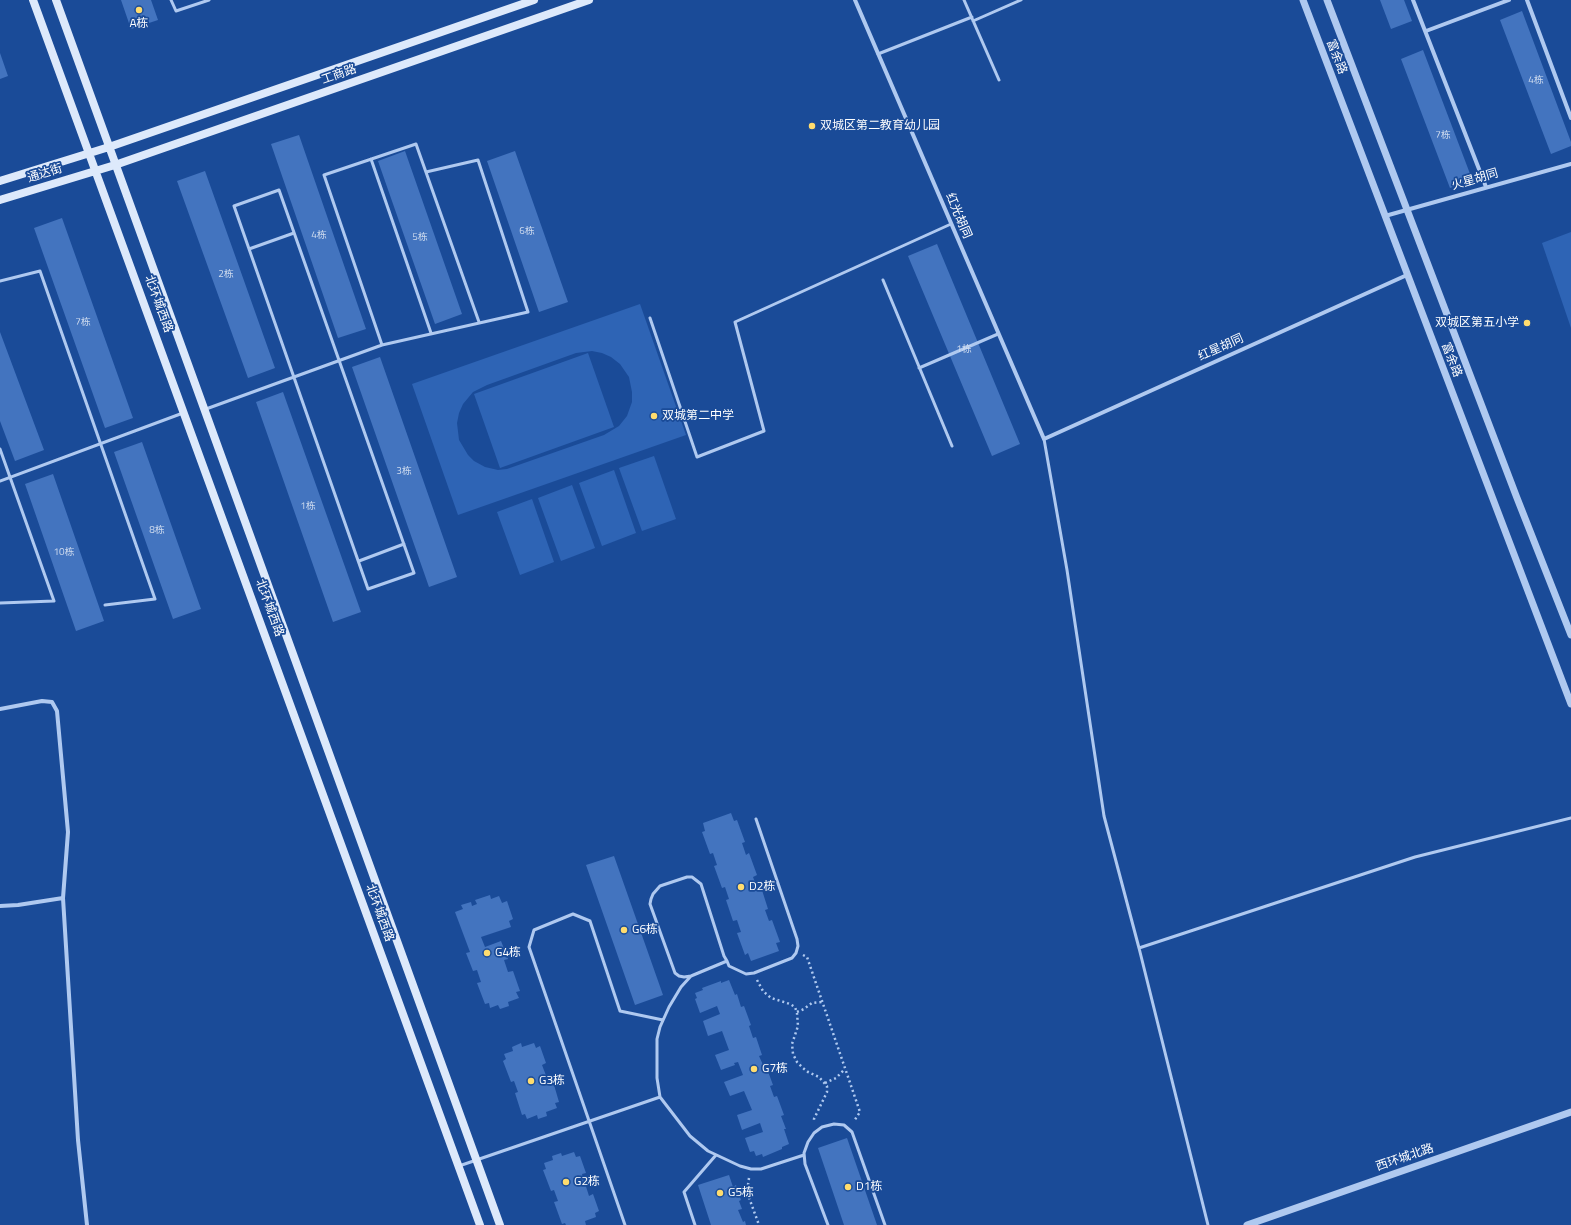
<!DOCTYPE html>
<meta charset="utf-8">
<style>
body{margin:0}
canvas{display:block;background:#1a4b98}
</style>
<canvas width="1571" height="1225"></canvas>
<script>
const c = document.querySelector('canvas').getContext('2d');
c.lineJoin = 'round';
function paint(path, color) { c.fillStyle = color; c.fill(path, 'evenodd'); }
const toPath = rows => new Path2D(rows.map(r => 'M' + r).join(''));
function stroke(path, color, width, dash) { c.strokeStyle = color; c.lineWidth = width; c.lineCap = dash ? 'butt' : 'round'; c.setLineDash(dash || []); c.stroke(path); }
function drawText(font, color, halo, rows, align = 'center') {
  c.font = font + ' "Titillium Web","Noto Sans SC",sans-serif'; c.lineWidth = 3.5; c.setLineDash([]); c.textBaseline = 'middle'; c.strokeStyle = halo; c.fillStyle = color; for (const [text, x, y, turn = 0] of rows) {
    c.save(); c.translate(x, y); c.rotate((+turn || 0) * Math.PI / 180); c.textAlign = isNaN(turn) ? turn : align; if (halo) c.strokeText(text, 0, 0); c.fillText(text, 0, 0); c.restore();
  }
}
paint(toPath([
 [1571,232,1571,328,1542,243],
 [640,304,686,435,458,515,412,384],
 [592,351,602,353,611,357,620,364,629,377,632,392,632,402,627,416,619,426,604,435,507,469,498,470,485,467,474,461,468,455,459,440,457,423,459,413,463,404,473,392,487,385,576,353],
 [588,353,614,427,500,468,474,394],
 [654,456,676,519,642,531,619,468],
 [614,470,636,533,602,546,579,483],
 [572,485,595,548,561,561,538,498],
 [532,499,554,562,520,575,497,512]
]), '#2e64b5');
paint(toPath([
 [121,0,151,0,158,20,131,29],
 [1380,0,1404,0,1412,21,1391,29],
 [1522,11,1571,142,1571,146,1551,154,1500,20],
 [1423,50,1472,179,1450,188,1401,59],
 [0,53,8,76,0,79],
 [299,135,366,329,338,338,271,144],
 [405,151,462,314,435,324,378,161],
 [515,151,568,302,539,312,487,161],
 [205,171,275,368,248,378,177,181],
 [62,218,133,418,105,428,34,228],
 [937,244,1020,444,992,456,908,256],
 [0,332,44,450,15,461,0,421],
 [380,357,457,577,429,587,352,367],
 [283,392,361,612,333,622,256,402],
 [142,442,201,609,173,619,114,452],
 [53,474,104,621,76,631,25,484],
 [731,813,734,821,737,820,745,842,742,843,746,855,749,853,757,875,753,877,757,888,761,887,768,909,765,910,769,921,772,920,780,942,776,943,779,951,751,961,748,953,745,955,737,933,741,932,737,920,733,921,726,900,729,899,725,887,722,888,714,866,717,865,713,853,710,854,702,832,705,831,703,823],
 [614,856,663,995,635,1005,586,865],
 [490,895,491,899,499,896,502,903,507,901,513,919,509,921,511,927,481,937,485,947,501,941,508,959,504,960,508,972,513,971,520,991,516,992,519,998,508,1002,509,1006,500,1009,498,1005,490,1008,489,1003,485,1004,477,983,481,982,477,970,473,971,466,953,470,952,455,912,463,909,461,905,471,902,472,906,477,904,475,900],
 [729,980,735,995,737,994,741,1007,744,1006,751,1025,749,1026,753,1038,756,1037,762,1055,759,1056,764,1067,766,1066,773,1085,770,1086,774,1097,777,1096,784,1115,781,1116,786,1129,784,1129,789,1144,782,1147,782,1149,763,1157,762,1154,756,1156,754,1151,750,1152,745,1138,763,1132,760,1123,742,1130,737,1115,752,1110,744,1091,730,1096,724,1082,743,1075,738,1062,734,1063,735,1065,721,1070,715,1055,729,1050,722,1031,708,1036,703,1021,720,1014,717,1006,700,1013,695,999,697,998,695,993,703,990,702,988,721,981,721,983],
 [521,1043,522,1047,534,1043,536,1048,540,1046,546,1063,542,1065,550,1086,554,1085,559,1102,555,1103,557,1108,546,1112,547,1116,538,1119,537,1115,527,1119,525,1114,522,1115,515,1093,518,1092,514,1081,511,1082,503,1061,506,1059,504,1054,513,1051,512,1047],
 [847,1138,877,1225,844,1225,818,1148],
 [574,1152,576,1157,580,1156,586,1173,582,1174,589,1196,593,1194,599,1211,595,1213,596,1217,585,1221,586,1225,566,1225,565,1223,562,1224,554,1202,558,1201,554,1190,551,1191,543,1170,546,1169,544,1163,553,1160,552,1156,561,1153,562,1156],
 [729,1175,733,1187,736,1185,741,1200,739,1201,742,1209,738,1210,743,1222,745,1221,746,1225,711,1225,698,1185]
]), '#4374bf');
stroke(toPath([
 [803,955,807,957,860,1112,854,1121],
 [757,980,763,991,771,998,790,1004,795,1007,797,1013,798,1026,792,1044,793,1054,797,1062,803,1068,808,1072,819,1077,827,1086,827,1092,814,1119,814,1122],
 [797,1012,804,1009,812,1003,822,1002],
 [825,1083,836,1078,845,1069],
 [749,1178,747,1192,759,1225]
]), '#afc9f0', 2.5, [2, 3]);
stroke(toPath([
 [171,0,176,11,209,0],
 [964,0,999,80],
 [973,21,1021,0],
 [878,54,972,17],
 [371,159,431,333],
 [279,190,414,573,368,589,234,206,279,190],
 [249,249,294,233],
 [883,280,952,446],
 [0,281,40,271,155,599,105,605],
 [650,318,697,457,764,431,735,322,951,224],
 [382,345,324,175,416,144,479,322],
 [919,368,998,334],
 [206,409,382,345,528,312,478,160,426,172],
 [1044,439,1067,570,1104,816,1139,948,1415,857,1571,818],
 [0,449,54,601,0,603],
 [0,481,183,413],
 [359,561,404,544],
 [1139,948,1208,1225],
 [727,961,691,976,684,977,679,976,675,973,650,904,651,899,653,894,660,886,687,877,692,877,701,884,724,956,727,961,729,966,746,974,754,973,792,958,796,953,798,946,797,939,756,819],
 [691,976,681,987,669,1007,660,1027,657,1039,657,1078,660,1097,690,1136,708,1151,740,1166,751,1169,761,1169,804,1155],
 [459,1166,660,1097],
 [625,1225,529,947,534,930,573,914,590,921,620,1011,663,1020],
 [695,1225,684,1192,716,1155],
 [828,1225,805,1164,804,1153,808,1142,814,1133,822,1127,834,1124,844,1125,852,1132,885,1225]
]), '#afc9f0', 3);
stroke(toPath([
 [855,0,1044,439,1407,275],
 [1413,0,1486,187],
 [1527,0,1571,118],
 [1426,31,1509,0],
 [1385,216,1571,164],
 [0,709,42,701,52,702,57,711,68,832,63,898,78,1140,87,1225],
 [0,906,18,905,63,898]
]), '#afc9f0', 4);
stroke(toPath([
 [1303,0,1571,704],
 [1327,0,1517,498,1571,635],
 [1247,1225,1571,1112]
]), '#afc9f0', 7);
stroke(toPath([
 [33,0,480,1225],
 [56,0,500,1225],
 [0,181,109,147,534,0],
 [0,200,115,165,589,0]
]), '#dde9fb', 8);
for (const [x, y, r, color] of [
 [139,10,4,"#ffdc6e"],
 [812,126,4,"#ffdc6e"],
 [1527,323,4,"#ffdc6e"],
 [654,416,4,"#ffdc6e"],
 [741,887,4,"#ffdc6e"],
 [624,930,4,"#ffdc6e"],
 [487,953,4,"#ffdc6e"],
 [754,1069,4,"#ffdc6e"],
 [531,1081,4,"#ffdc6e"],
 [566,1182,4,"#ffdc6e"],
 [848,1187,4,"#ffdc6e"],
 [720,1193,4,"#ffdc6e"]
]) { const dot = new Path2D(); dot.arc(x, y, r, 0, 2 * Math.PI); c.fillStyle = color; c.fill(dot); stroke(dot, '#1a4b98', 1.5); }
drawText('10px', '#d0dcef', null, [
 ["4栋",1536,81],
 ["7栋",1443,136],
 ["6栋",527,232],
 ["4栋",319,236],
 ["5栋",420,238],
 ["2栋",226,275],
 ["7栋",83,323],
 ["1栋",964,350],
 ["3栋",404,472],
 ["1栋",308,507],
 ["8栋",157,531],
 ["10栋",64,553]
]);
drawText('12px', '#fff', '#1a4b98', [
 ["A栋",139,24,"center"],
 ["双城区第二教育幼儿园",820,126],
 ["双城区第五小学",1519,323,"right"],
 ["双城第二中学",662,416],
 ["D2栋",749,887],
 ["G6栋",632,930],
 ["G4栋",495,953],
 ["G7栋",762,1069],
 ["G3栋",539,1081],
 ["G2栋",574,1182],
 ["D1栋",856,1187],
 ["G5栋",728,1193]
], 'left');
drawText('12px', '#fff', '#1a4b98', [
 ["富余路",1336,57,69],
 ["工商路",339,75,-19],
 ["通达街",45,174,-17],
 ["火星胡同",1475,180,-16],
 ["红光胡同",958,216,67],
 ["北环城西路",158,304,70],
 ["红星胡同",1221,348,-24],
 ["富余路",1451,360,69],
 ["北环城西路",269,608,70],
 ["北环城西路",379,913,70],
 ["西环城北路",1405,1158,-19]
]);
</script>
